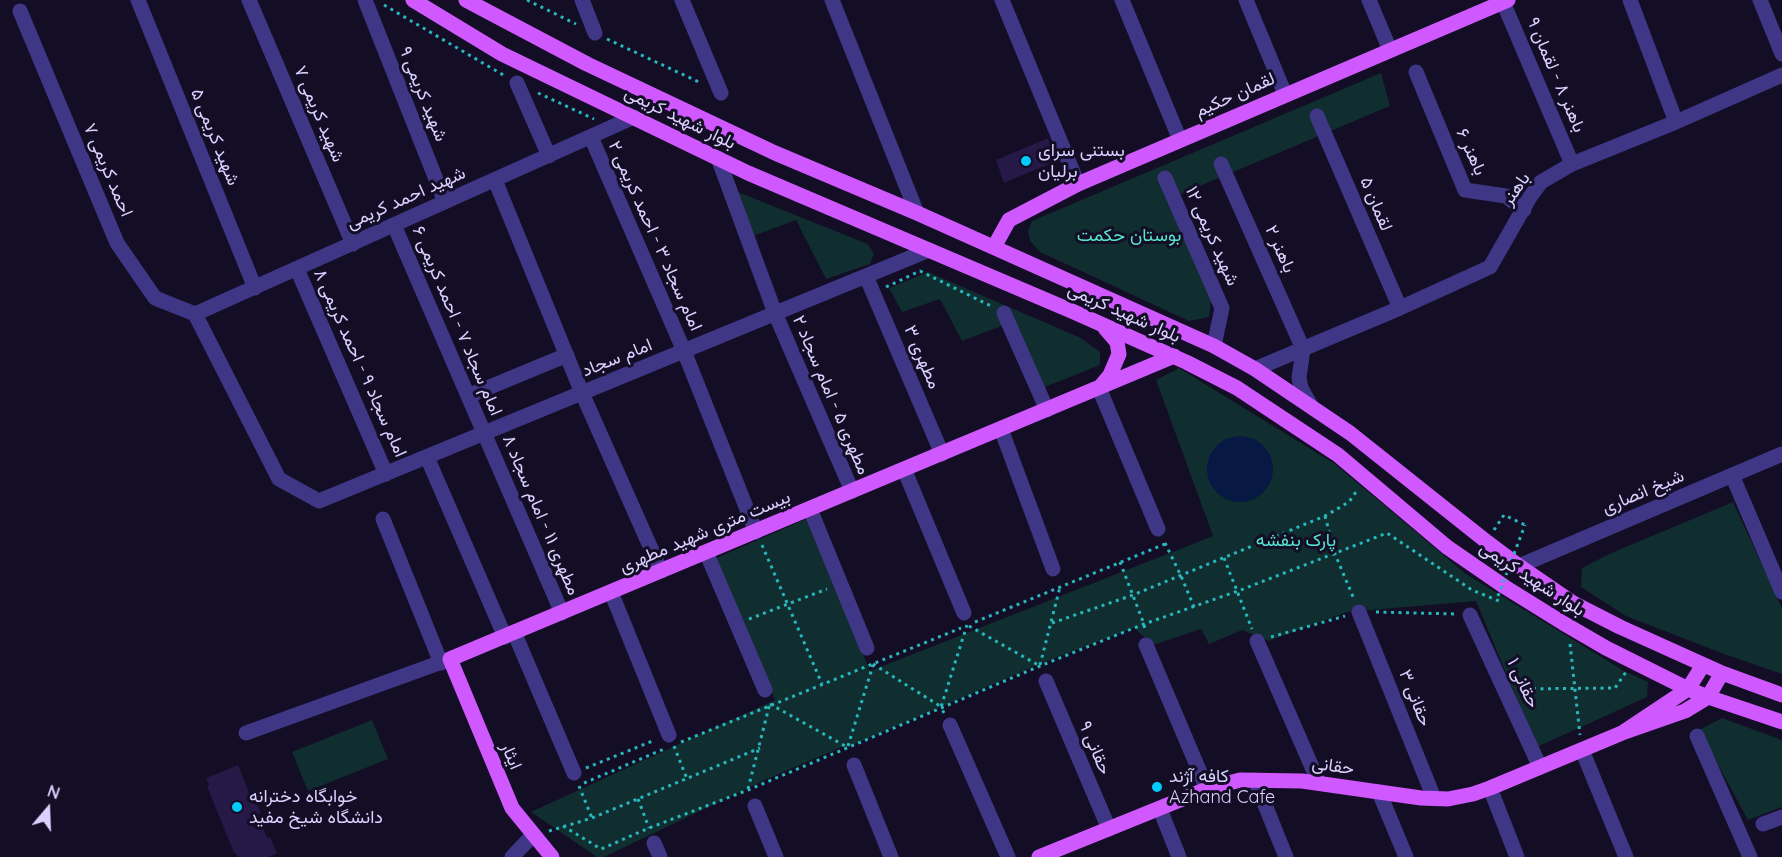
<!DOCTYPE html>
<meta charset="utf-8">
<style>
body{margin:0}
#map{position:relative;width:1782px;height:857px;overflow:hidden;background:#130d25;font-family:Quicksand,sans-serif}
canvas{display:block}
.north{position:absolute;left:18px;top:779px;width:60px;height:60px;-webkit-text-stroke:4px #130d25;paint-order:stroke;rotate:19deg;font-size:16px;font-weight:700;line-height:24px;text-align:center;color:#dad1ff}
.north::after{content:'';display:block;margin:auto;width:21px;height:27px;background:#dad1ff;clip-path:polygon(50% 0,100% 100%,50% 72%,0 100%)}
</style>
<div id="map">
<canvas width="1782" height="857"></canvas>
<div class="north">N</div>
</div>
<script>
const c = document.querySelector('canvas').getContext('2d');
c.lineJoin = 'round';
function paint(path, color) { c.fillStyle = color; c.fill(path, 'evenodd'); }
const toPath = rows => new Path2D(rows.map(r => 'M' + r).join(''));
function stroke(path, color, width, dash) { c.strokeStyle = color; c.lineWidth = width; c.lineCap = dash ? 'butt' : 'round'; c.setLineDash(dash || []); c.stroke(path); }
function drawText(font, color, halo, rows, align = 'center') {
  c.font = font + ' Quicksand,Vazirmatn,sans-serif'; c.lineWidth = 6; c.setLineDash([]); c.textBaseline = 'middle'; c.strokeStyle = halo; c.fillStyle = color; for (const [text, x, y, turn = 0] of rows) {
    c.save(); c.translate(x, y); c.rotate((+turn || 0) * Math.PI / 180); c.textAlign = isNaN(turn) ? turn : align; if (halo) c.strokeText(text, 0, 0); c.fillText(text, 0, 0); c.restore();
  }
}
paint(toPath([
 [1381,73,1390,106,1169,199,1211,300,1209,317,1189,321,1040,252,1030,241,1028,231,1032,221],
 [738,192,868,244,874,254,870,264,826,279,796,220,753,236],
 [928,272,1081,338,1100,352,1100,365,1035,391,1004,325,962,341,940,299,902,312,889,288],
 [1179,368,1335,464,1466,574,1624,671,1648,682,1647,697,1537,747,1476,601,1347,612,1269,641,1242,630,1209,644,1201,629,1153,645,1134,628,1042,663,848,747,842,747,767,779,604,857,597,857,531,812,775,700,714,559,806,519,870,671,1213,536,1156,380],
 [1733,502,1782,608,1782,674,1724,654,1626,616,1581,587,1582,568,1609,554],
 [1722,718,1782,740,1782,807,1748,820,1699,730],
 [372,720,388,759,308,791,292,752]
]), '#102d2f');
paint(toPath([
 '1207 469a33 33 0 1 1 66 0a33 33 0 1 1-66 0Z'
]), '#071844');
paint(toPath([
 [1048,138,1056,161,1004,183,996,160],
 [238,765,251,798,254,797,261,813,258,814,267,838,270,837,277,853,268,857,238,857,236,853,234,853,207,786,209,785,206,778]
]), '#261847');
stroke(toPath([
 [527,0,576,24],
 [384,5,505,76],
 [607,39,701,83],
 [538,93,594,119],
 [886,287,920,271,991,306],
 [1325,516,1335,554,1354,599],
 [1494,530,1504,515,1525,525],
 [1165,543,1181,576,1194,607],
 [762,545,822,684],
 [1224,558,1252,629],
 [1120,562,1144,624,1145,631],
 [1376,612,1456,614],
 [749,619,827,589],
 [975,622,1165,544],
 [1052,623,1133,595,1325,516,1349,502,1358,489],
 [969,626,1040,666],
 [1271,637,1345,616],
 [1570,644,1580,735],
 [873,664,940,706],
 [1040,665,1060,587],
 [1518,689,1615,688,1626,672],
 [770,704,847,747],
 [944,713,941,707,967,625],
 [681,742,961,628],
 [674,746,687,779],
 [848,746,873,665],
 [586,768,655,740],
 [584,783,664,749],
 [579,786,592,818],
 [748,789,770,703],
 [638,799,649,828],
 [563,826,601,849,649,828,748,790,1040,666,1144,624,1238,591,1387,533,1472,590,1499,601],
 [549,831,592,818,760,748]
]), '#28b7bc', 3, [3, 4.5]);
stroke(toPath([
 [138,0,255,288],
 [249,0,353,244],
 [365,0,445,202],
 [582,0,595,33],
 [682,0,721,93],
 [832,0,917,213],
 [1002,0,1078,184],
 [1122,0,1180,140],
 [1246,0,1285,94],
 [1369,0,1390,50],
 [1630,0,1676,122],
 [1760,0,1782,54],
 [1503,2,1572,164],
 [20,11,117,243,155,298,195,314],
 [1416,72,1465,190,1506,196,1524,210],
 [517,83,549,156],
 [1317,116,1400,308],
 [591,137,684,351,756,532],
 [718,158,775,313,852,491],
 [1221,164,1303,349],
 [1165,178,1222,308,1214,346],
 [495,180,582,393,661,571],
 [394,225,562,613],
 [297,269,386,474],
 [866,276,942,454],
 [1004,313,1047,410],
 [195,314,279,479,319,501,929,250],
 [195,314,634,117],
 [1303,349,1299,378,1301,388,1311,406],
 [1255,369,1400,308,1490,267,1530,197,1541,182,1572,164,1676,122,1782,75],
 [1099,388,1158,529],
 [468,396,567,355],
 [1001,429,1053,569],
 [427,457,505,637],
 [904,469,964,613],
 [1732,475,1782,592],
 [810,509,867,648],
 [383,519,441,663],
 [706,552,765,690],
 [1519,566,1782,454],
 [611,592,669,735],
 [1359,612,1434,798],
 [1470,615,1540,767],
 [514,632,574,773],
 [1257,641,1319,783],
 [1146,645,1207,789],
 [1046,681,1109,829],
 [950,725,1008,857],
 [246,733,450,659],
 [1697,736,1750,857],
 [1582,750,1626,857],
 [854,765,891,857],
 [1255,780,1286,857],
 [1490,788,1517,857],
 [1379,792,1406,857],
 [755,806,776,857],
 [1160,809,1179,857],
 [1763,824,1782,817],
 [654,843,660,857],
 [512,857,533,835]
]), '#403686', 15);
stroke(toPath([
 [413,0,502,54,748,173,1074,312,1186,362,1237,388,1338,455,1447,547,1505,587,1563,623,1606,648,1688,689,1708,697,1782,722],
 [466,0,587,64,775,153,917,213,1214,346,1255,369,1350,433,1487,542,1519,566,1573,603,1620,627,1722,673,1782,695],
 [994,247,1009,220,1078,184,1508,0],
 [1100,387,1110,375,1119,354,1117,342,1105,328],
 [1703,665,1688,689,1622,733,1685,711,1708,697,1722,673],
 [552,857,512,808,450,659,1174,356],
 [1039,857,1207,789,1240,780,1302,781,1421,798,1448,799,1473,794,1490,788,1622,733]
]), '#d058ff', 15);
stroke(toPath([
 [1498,596,1525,525]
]), '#28b7bc', 3, [3, 4.5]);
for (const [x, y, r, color] of [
 [1026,161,6,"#00cbfc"],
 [1157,787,6,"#00cbfc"],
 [237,807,6,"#00cbfc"]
]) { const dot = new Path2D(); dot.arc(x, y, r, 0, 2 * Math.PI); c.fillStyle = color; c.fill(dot); stroke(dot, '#130d25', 2); }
drawText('18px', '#dad1ff', '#130d25', [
 ["باهنر ۸ - لقمان ۹",1556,75,67],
 ["شهید کریمی ۹",423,94,68],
 ["لقمان حکیم",1235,95,-24],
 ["شهید کریمی ۷",319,114,67],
 ["بلوار شهید کریمی",680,118,26],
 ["شهید کریمی ۵",215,137,68],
 ["باهنر ۶",1471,152,66],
 ["احمد کریمی ۷",108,170,67],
 ["باهنر",1516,189,-55],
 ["شهید احمد کریمی",406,198,-24],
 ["لقمان ۵",1376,204,67],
 ["امام سجاد ۳ - احمد کریمی ۲",655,236,66],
 ["شهید کریمی ۱۲",1212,236,66],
 ["باهنر ۲",1280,249,66],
 ["بلوار شهید کریمی",1124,313,24],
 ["امام سجاد ۷ - احمد کریمی ۶",457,321,67],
 ["مطهری ۳",922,357,67],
 ["امام سجاد",617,358,-22],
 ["امام سجاد ۹ - احمد کریمی ۸",360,363,66],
 ["مطهری ۵ - امام سجاد ۲",831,395,67],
 ["شیخ انصاری",1643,492,-23],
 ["مطهری ۱۱ - امام سجاد ۸",541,515,67],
 ["بیست متری شهید مطهری",705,532,-23],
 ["بلوار شهید کریمی",1532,579,33],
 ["حقانی ۱",1523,683,65],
 ["حقانی ۳",1415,698,68],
 ["حقانی ۹",1095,748,67],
 ["ایثار",511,756,67],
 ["حقانی",1333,766,8]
]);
drawText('18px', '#dad1ff', '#130d25', [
 ["بستنی سرای",1038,151],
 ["برلیان",1038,172],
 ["کافه آژند",1169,777],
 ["Azhand Cafe",1169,798],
 ["خوابگاه دخترانه",249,797],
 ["دانشگاه شیخ مفید",249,818]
], 'left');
drawText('18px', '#57e5cf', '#130d25', [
 ["بوستان حکمت",1129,236],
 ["پارک بنفشه",1296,541]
]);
</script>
